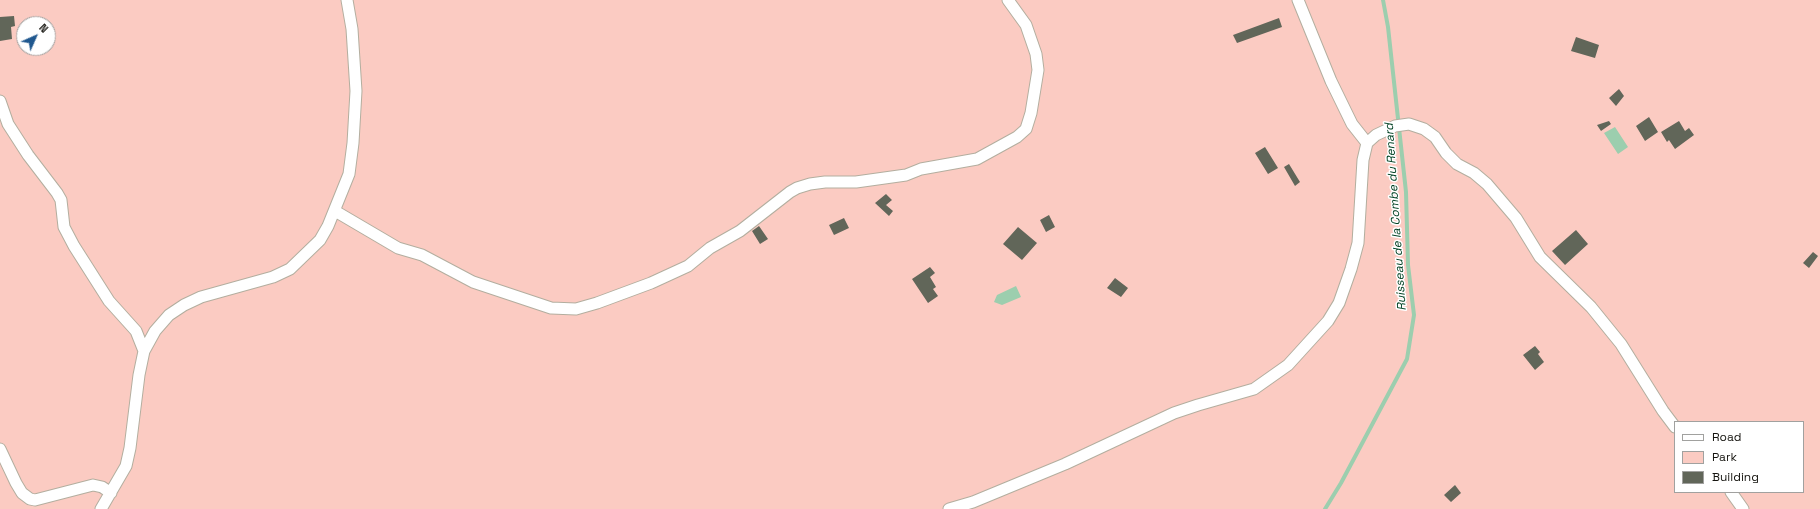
<!DOCTYPE html>
<style>
body{margin:0}
#map{position:relative;width:1820px;height:509px;overflow:hidden;background:#f9f4e4;font-family:"Space Grotesk",sans-serif}
canvas{display:block}
.legend{position:absolute;left:1674px;top:421px;width:130px;height:72px;box-sizing:border-box;background:#fff;border:1px solid #a1a19f;margin:0;padding:5px 7px;list-style:none;font-size:12px;color:#15140f}
.legend li{display:flex;align-items:center;gap:8px;height:20px}
.legend b{width:20px;border:1px solid #a1a19f}
.north{position:absolute;left:16px;top:16px;width:40px;height:40px;box-sizing:border-box;background:#fff;border:1px solid #a1a19f;border-radius:50%;rotate:45deg;font-size:11px;font-weight:700;line-height:16px;text-align:center;color:#15140f}
.north::after{content:'';display:block;margin:auto;width:14px;height:18px;background:#20588f;clip-path:polygon(50% 0,100% 100%,50% 72%,0 100%)}
</style>
<div id="map">
<canvas width="1820" height="509"></canvas>
<ul class="legend">
<li><b style="height:5px;background:#fff"></b>Road</li>
<li><b style="height:11px;background:#fbcbc2"></b>Park</li>
<li><b style="height:11px;background:#616659"></b>Building</li>
</ul>
<div class="north">N</div>
</div>
<script>
const c = document.querySelector('canvas').getContext('2d');
c.lineJoin = 'round';
function paint(path, color) { c.fillStyle = color; c.fill(path, 'evenodd'); }
const toPath = rows => new Path2D(rows.map(r => 'M' + r).join(''));
function stroke(path, color, width, dash) { c.strokeStyle = color; c.lineWidth = width; c.lineCap = dash ? 'butt' : 'round'; c.setLineDash(dash || []); c.stroke(path); }
function drawText(font, color, halo, rows, align = 'center') {
  c.font = font + ' "Space Grotesk",sans-serif'; c.lineWidth = 3; c.setLineDash([]); c.textBaseline = 'middle'; c.strokeStyle = halo; c.fillStyle = color; for (const [text, x, y, turn = 0] of rows) {
    c.save(); c.translate(x, y); c.rotate((+turn || 0) * Math.PI / 180); c.textAlign = isNaN(turn) ? turn : align; if (halo) c.strokeText(text, 0, 0); c.fillText(text, 0, 0); c.restore();
  }
}
paint(toPath([
 [0,0,1820,0,1820,509,0,509],
 [24,24,48,24,48,48,24,48],
 [1675,422,1803,422,1803,492,1675,492]
]), '#fbcbc2');
paint(toPath([
 [1615,127,1628,147,1618,154,1604,133],
 [1016,286,1021,297,1002,305,994,302,997,295]
]), '#9cceae');
stroke(toPath([
 [1325,509,1341,483,1407,359,1414,315,1408,265,1406,192,1388,27,1383,0]
]), '#9cceae', 4);
paint(toPath([
 [14,16,15,26,11,27,12,39,0,41,0,17],
 [1279,18,1282,27,1237,43,1233,35],
 [1576,37,1599,45,1595,58,1571,51],
 [1619,89,1624,96,1616,106,1609,98],
 [1649,117,1658,132,1645,141,1636,126],
 [1609,121,1611,124,1601,131,1597,125],
 [1679,121,1685,131,1689,128,1694,135,1675,149,1669,140,1667,142,1661,132],
 [1265,147,1278,168,1268,174,1255,153],
 [1289,164,1300,182,1295,186,1284,167],
 [886,194,892,200,886,205,893,211,889,216,875,203],
 [1049,215,1055,227,1046,232,1040,220],
 [844,218,849,228,834,235,829,225],
 [759,226,768,239,760,244,752,231],
 [1018,227,1037,243,1022,260,1003,244],
 [1576,230,1588,244,1565,265,1552,251],
 [1813,252,1818,256,1809,268,1803,263],
 [930,267,935,273,930,277,936,287,933,289,938,296,928,303,912,279],
 [1115,278,1128,288,1121,297,1107,288],
 [1535,346,1540,352,1538,354,1544,362,1535,370,1523,355],
 [1455,485,1461,493,1451,502,1444,495]
]), '#616659');
const street = toPath([
 [1298,0,1331,81,1352,124,1367,143],
 [0,101,8,124,28,155,57,193,61,200,64,227,74,246,109,301,136,331,144,351],
 [335,211,398,248,422,255,473,282,551,308,576,309,597,303,651,283,688,266,710,248,740,231,790,192,797,188,810,184,825,182,856,182,906,175,921,169,977,159,1017,137,1026,129,1031,113,1038,70,1036,54,1026,25,1008,0],
 [0,449,16,483,22,493,30,499,35,500,93,485,102,487,111,493],
 [1731,492,1743,509],
 [101,509,126,466,130,448,139,375,144,351,155,331,169,315,184,305,201,297,273,277,290,269,320,240,328,226,349,174,353,143,356,91,352,29,347,0],
 [949,509,973,502,1065,464,1174,413,1198,405,1254,389,1288,365,1328,321,1339,303,1351,269,1358,243,1363,160,1367,143,1376,135,1395,126,1409,124,1424,129,1435,137,1446,153,1457,164,1474,173,1487,184,1516,218,1540,257,1591,307,1621,344,1663,411,1675,427]
]);
stroke(street, '#b3ae9f', 13);
stroke(street, '#fff', 11);
drawText('italic 12px', '#004123', '#fff', [
 ["Ruisseau de la Combe du Renard",1396,217,-94]
]);
</script>
